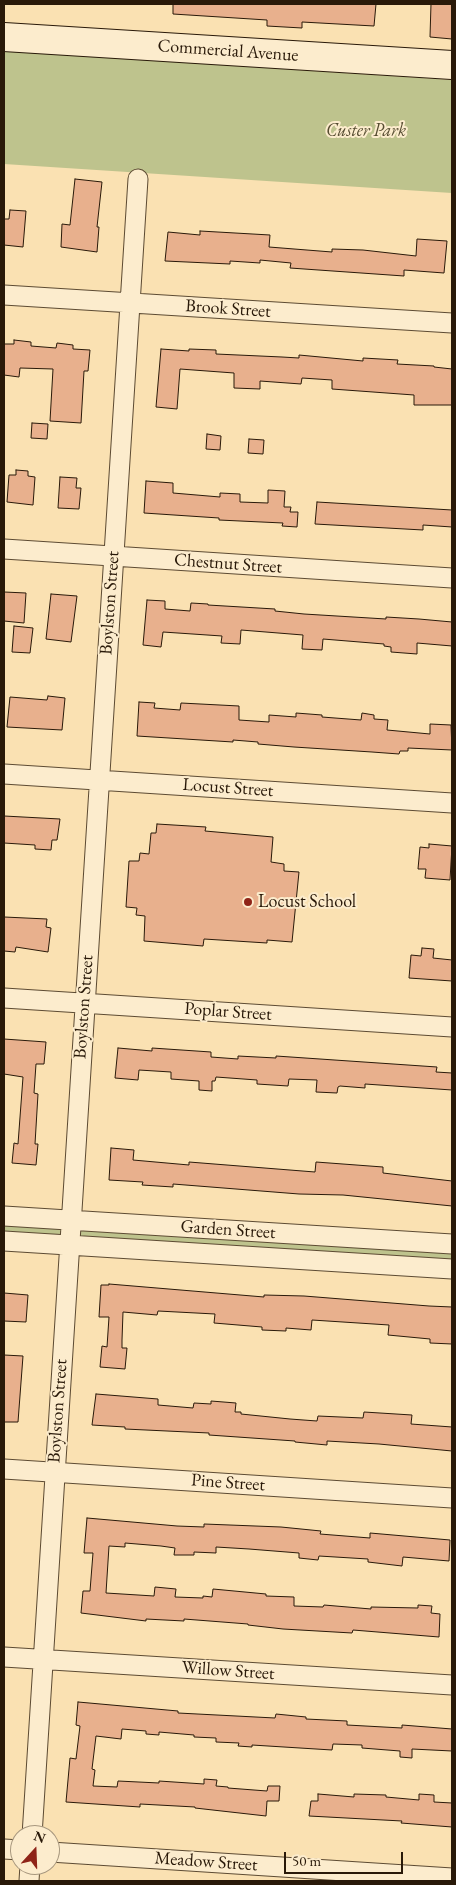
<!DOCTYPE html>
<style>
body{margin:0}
#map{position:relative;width:456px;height:1885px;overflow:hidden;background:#fae1b2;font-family:"EB Garamond",serif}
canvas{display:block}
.frame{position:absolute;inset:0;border:5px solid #291909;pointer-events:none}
.north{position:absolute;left:10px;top:1825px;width:50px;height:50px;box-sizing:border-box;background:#fceccd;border:1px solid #a8987f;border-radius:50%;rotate:20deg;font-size:14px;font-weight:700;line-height:20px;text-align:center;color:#291909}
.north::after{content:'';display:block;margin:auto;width:18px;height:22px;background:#8f2418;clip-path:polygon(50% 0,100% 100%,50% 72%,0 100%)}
.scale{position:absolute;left:284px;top:1852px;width:119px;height:22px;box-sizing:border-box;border:2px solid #291909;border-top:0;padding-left:6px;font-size:15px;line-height:18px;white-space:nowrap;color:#291909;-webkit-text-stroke:4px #fceccd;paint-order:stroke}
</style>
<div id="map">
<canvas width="456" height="1885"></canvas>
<div class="frame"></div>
<div class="north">N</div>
<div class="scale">50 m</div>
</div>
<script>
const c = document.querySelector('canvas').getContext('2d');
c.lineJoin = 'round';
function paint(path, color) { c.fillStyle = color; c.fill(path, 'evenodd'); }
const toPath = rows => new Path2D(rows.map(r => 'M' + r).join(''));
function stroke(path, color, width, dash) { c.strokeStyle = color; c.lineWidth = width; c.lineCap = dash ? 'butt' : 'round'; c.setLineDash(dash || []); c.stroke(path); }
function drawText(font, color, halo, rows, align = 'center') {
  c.font = font + ' "EB Garamond",serif'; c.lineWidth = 4; c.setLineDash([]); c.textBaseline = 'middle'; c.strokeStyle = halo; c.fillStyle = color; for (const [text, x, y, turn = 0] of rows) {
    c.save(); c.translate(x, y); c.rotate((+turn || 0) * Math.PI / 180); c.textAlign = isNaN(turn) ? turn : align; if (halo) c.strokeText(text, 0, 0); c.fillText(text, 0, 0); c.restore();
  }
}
paint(toPath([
 [4,51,452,80,452,193,4,164],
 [4,1218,452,1247,452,1268,4,1239]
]), '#bec38d');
const building = toPath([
 [173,4,376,4,374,26,302,22,302,28,267,26,267,20,173,14,173,4],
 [431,4,452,4,452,39,430,37,431,4],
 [75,179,102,182,97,227,99,227,97,252,61,247,62,224,70,225,75,179],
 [10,210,26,211,23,247,4,245,4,219,9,219,10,210],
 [200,231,270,235,269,247,332,252,332,249,363,250,416,256,417,239,447,241,444,273,404,270,404,276,290,268,291,263,260,260,260,263,230,261,230,264,165,261,168,232,200,235,200,231],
 [14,340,31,342,31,346,56,348,57,343,73,345,73,349,90,350,88,371,84,371,81,423,50,421,53,369,20,368,19,377,4,375,4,344,14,344,14,340],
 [161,349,189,351,189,349,216,350,216,354,282,357,299,358,299,355,363,361,363,358,398,360,397,364,434,366,434,367,452,369,452,405,414,405,414,395,332,389,332,380,302,378,301,384,260,381,260,389,234,388,234,373,180,369,177,409,156,407,161,349],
 [32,423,48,424,47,439,31,438,32,423],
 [207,434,221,436,220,450,206,449,207,434],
 [249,439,264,440,263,454,248,453,249,439],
 [16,470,28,471,28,476,35,477,33,505,7,502,9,475,16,475,16,470],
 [60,477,77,478,76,488,81,488,79,509,58,508,60,477],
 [146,481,173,483,173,493,220,497,220,493,240,494,240,502,268,503,268,490,285,491,284,507,291,507,290,512,298,512,297,527,282,526,283,523,219,520,219,518,144,513,146,481],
 [317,502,452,510,452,527,423,525,423,530,315,524,317,502],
 [4,592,26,593,24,623,4,621,4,592],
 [51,594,77,596,71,642,46,639,51,594],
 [147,600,165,601,165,609,190,611,191,603,208,604,208,605,275,609,275,611,304,614,386,619,386,617,419,619,452,622,452,646,417,643,417,654,391,652,391,647,384,646,384,644,323,639,322,650,302,649,303,635,241,630,240,644,221,643,222,636,163,632,161,647,143,645,147,600],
 [14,626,33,628,30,653,12,652,14,626],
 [48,696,65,698,62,730,7,727,10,697,47,700,48,696],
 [139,702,155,703,154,708,180,710,181,703,239,706,239,720,269,722,269,715,296,717,296,713,322,715,322,717,361,720,362,713,374,715,374,719,388,720,387,730,430,734,430,724,451,725,452,750,408,748,408,751,400,751,399,754,372,752,294,747,258,744,258,742,233,740,233,742,137,736,139,702],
 [4,816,60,819,57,840,52,840,51,850,35,849,35,845,4,843,4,816],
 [157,824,206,827,205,831,273,837,271,862,284,864,284,871,299,872,292,942,267,940,267,943,204,939,203,946,144,941,145,916,136,915,137,908,126,907,129,861,139,861,140,853,149,854,151,833,156,833,157,824],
 [429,844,452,846,450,880,425,878,426,869,418,869,420,847,429,848,429,844],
 [4,917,47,919,46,927,51,928,48,952,16,947,15,952,4,951,4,917],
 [422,948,434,949,433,958,452,960,452,981,409,978,411,955,421,956,422,948],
 [4,1039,46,1042,44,1064,36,1064,34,1093,38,1094,35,1144,38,1144,36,1165,12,1163,14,1143,18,1144,23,1077,4,1074,4,1039],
 [118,1048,152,1051,152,1048,211,1052,211,1057,238,1059,238,1056,276,1058,276,1056,437,1067,436,1072,452,1073,452,1090,365,1084,365,1088,340,1086,338,1087,337,1093,316,1092,317,1080,289,1079,288,1086,257,1084,257,1080,216,1077,215,1081,212,1081,212,1091,199,1090,199,1081,171,1079,171,1072,139,1070,138,1080,115,1078,118,1048],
 [111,1148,134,1150,133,1160,189,1165,189,1162,315,1172,316,1162,383,1167,383,1173,452,1181,452,1206,343,1195,299,1194,173,1184,173,1187,142,1185,143,1182,109,1180,111,1148],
 [109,1284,264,1297,264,1295,304,1296,429,1306,452,1307,452,1344,430,1343,430,1339,388,1335,389,1325,312,1320,311,1330,286,1328,286,1331,262,1330,262,1327,214,1323,215,1314,158,1311,157,1315,123,1312,122,1340,122,1348,127,1348,125,1369,100,1367,102,1346,107,1347,109,1317,99,1317,101,1285,109,1285,109,1284],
 [4,1293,28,1295,26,1322,4,1321,4,1293],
 [4,1355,23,1356,18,1422,4,1422,4,1355],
 [96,1394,158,1399,158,1405,193,1408,194,1403,211,1404,211,1401,236,1403,235,1412,241,1412,241,1414,290,1419,317,1421,318,1416,363,1418,364,1412,412,1415,411,1424,452,1427,452,1451,379,1444,327,1441,327,1445,295,1442,295,1441,209,1435,209,1433,125,1429,125,1427,92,1425,96,1394],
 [87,1518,177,1526,204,1527,204,1524,281,1527,321,1531,320,1534,370,1538,370,1533,450,1540,449,1561,403,1557,402,1566,368,1562,368,1559,319,1556,318,1560,299,1558,299,1553,249,1549,216,1547,216,1553,194,1552,194,1555,174,1555,175,1548,161,1546,125,1543,125,1547,109,1546,106,1593,154,1596,155,1587,176,1589,175,1597,203,1598,203,1596,212,1597,213,1589,266,1594,266,1596,294,1597,294,1606,323,1607,324,1605,371,1609,371,1607,418,1608,418,1605,432,1606,431,1613,440,1614,439,1637,353,1630,352,1633,283,1629,248,1625,248,1624,184,1619,184,1621,146,1619,146,1621,81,1613,83,1591,90,1591,93,1553,84,1553,87,1518],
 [78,1702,178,1711,178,1713,275,1718,276,1714,306,1717,306,1719,347,1721,347,1725,402,1728,402,1725,452,1729,452,1751,412,1749,412,1758,400,1757,400,1751,362,1748,362,1745,333,1744,332,1750,252,1745,252,1747,238,1746,239,1743,216,1742,216,1738,194,1737,194,1735,159,1732,159,1735,146,1734,146,1731,122,1729,121,1739,96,1736,92,1769,95,1770,93,1786,117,1787,118,1781,159,1783,159,1781,204,1784,204,1779,217,1780,216,1786,228,1787,228,1788,267,1791,268,1786,280,1786,279,1801,267,1801,266,1816,195,1808,195,1807,140,1804,140,1807,66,1802,70,1758,76,1759,80,1726,76,1725,78,1702],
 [318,1794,354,1797,354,1794,386,1795,386,1797,419,1800,419,1794,434,1795,434,1802,452,1803,452,1827,401,1823,402,1821,309,1816,311,1801,318,1801,318,1794]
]);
paint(building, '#e8b08d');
stroke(building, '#291909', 1);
const street = toPath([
 [4,295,452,323],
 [4,549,452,578],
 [4,774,452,803],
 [4,998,452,1027],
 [4,1216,452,1244],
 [4,1241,452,1269],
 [4,1469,452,1498],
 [4,1657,452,1685],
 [32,1835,138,179],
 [4,1849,20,1850],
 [50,1852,452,1878],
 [29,1881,30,1865]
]);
const secondary = toPath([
 [4,37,452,65]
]);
stroke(street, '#5d4b33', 21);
stroke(secondary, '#291909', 30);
stroke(street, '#fceccd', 19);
stroke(secondary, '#fceccd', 28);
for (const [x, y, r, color] of [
 [248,902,5,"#8f2418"]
]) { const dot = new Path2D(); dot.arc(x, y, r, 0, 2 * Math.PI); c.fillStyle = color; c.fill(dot); stroke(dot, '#fceccd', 2); }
drawText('18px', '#291909', '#fceccd', [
 ["Commercial Avenue",228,51,4],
 ["Brook Street",228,309,4],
 ["Chestnut Street",228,564,4],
 ["Boylston Street",110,603,-86],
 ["Locust Street",228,788,4],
 ["Boylston Street",84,1007,-86],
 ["Poplar Street",228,1012,4],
 ["Garden Street",228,1230,4],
 ["Boylston Street",58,1411,-86],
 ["Pine Street",228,1483,4],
 ["Willow Street",228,1671,4],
 ["Meadow Street",206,1862,4]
]);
drawText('italic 18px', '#564c31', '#fceccd', [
 ["Custer Park",366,131]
]);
drawText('18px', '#291909', '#fceccd', [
 ["Locust School",258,902]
], 'left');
</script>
